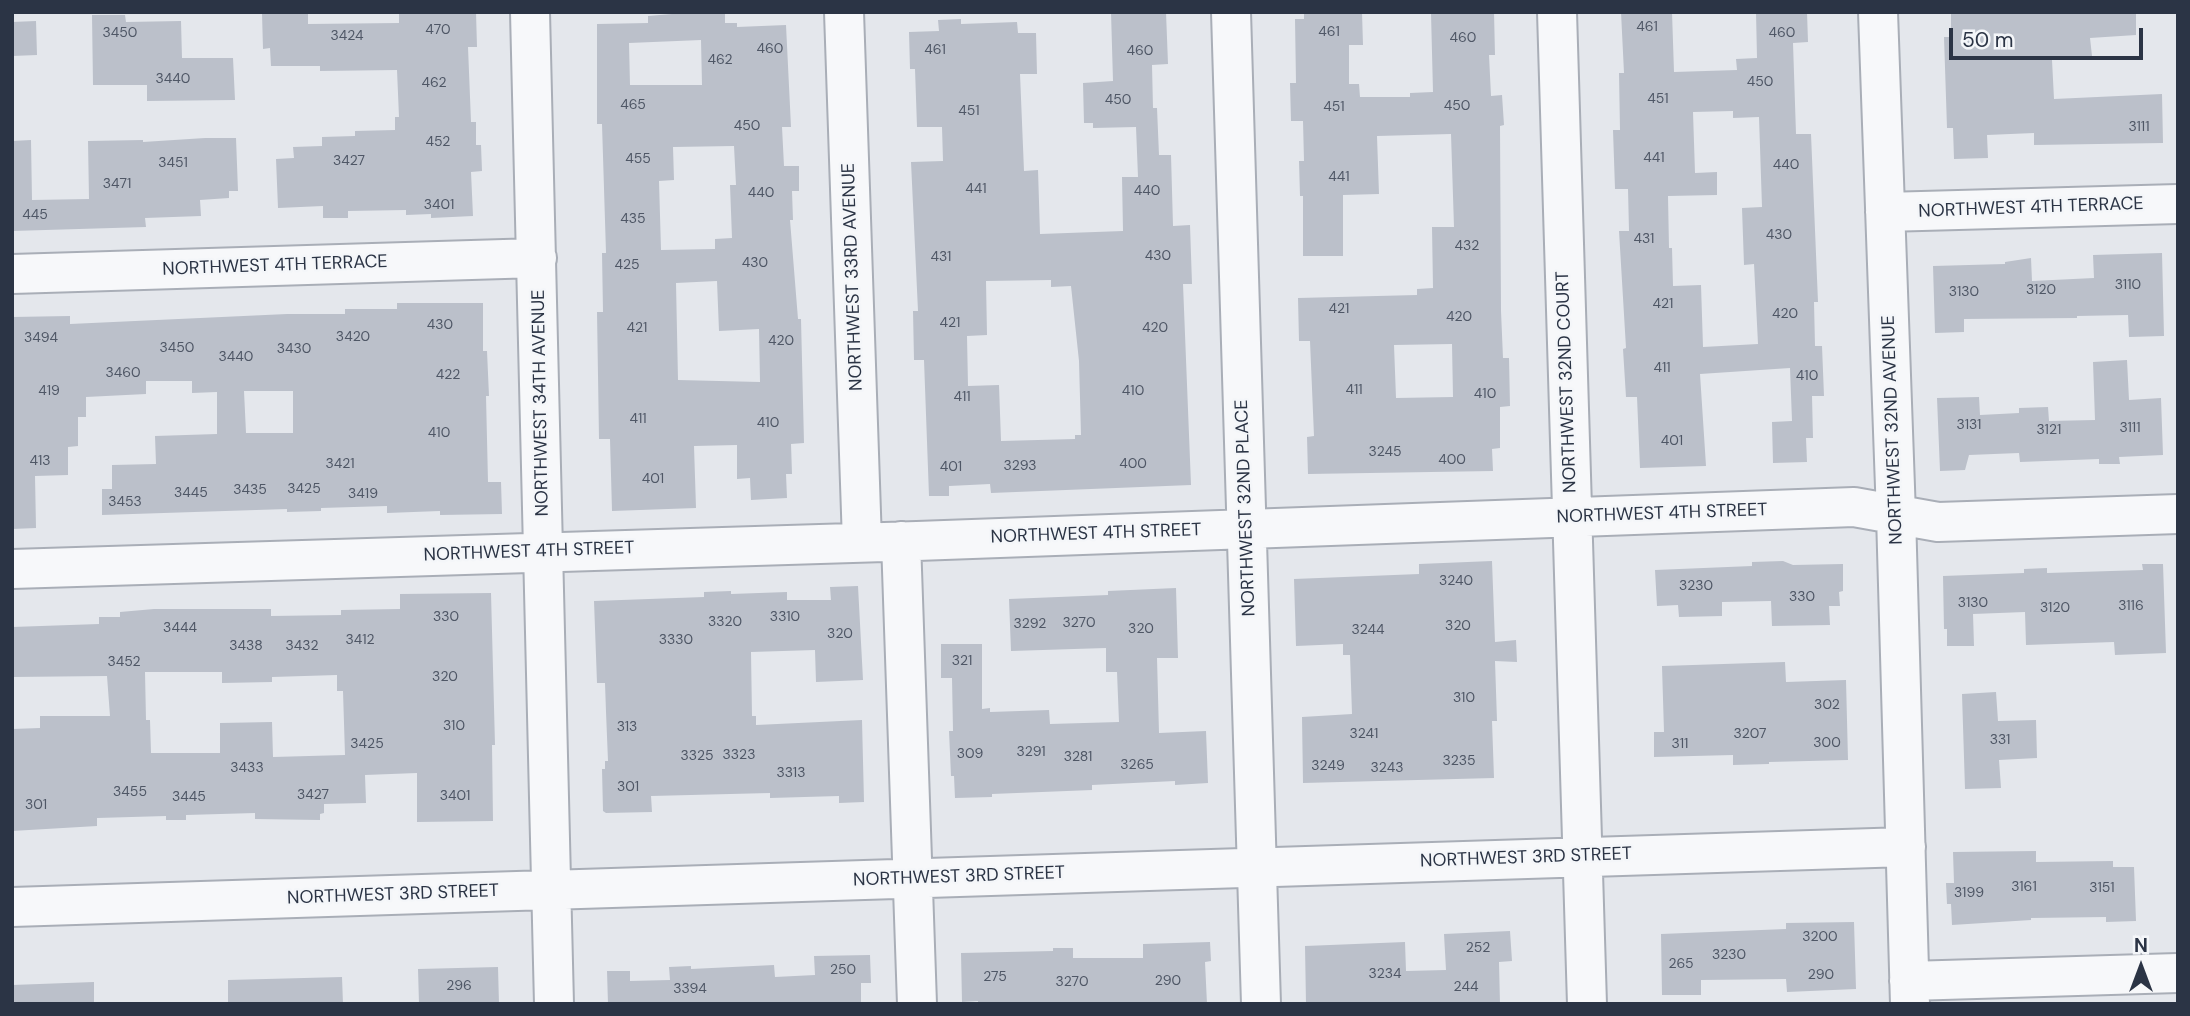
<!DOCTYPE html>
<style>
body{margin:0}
#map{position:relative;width:2190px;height:1016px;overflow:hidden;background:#e4e7ec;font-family:"DM Sans",sans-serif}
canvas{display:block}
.frame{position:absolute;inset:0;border:14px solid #2b3445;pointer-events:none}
.north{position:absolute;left:2106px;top:932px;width:70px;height:70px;-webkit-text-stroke:5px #f4f6f9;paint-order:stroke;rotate:0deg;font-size:19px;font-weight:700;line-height:28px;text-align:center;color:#2b3445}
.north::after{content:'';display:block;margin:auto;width:24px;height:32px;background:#2b3445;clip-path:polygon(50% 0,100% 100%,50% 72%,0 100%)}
.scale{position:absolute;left:1949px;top:28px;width:194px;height:32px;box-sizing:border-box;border:4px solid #2b3445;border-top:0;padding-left:9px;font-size:21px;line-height:24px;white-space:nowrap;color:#2b3445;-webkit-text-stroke:5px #f4f6f9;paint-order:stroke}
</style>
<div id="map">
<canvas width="2190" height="1016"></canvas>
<div class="frame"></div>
<div class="north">N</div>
<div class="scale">50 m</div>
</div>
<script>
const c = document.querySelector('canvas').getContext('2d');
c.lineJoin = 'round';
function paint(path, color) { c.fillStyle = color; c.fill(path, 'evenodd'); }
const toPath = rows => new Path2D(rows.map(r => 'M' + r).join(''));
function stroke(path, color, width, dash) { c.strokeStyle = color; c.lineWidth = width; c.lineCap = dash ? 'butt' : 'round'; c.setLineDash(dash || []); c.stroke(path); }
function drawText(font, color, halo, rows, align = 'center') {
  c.font = font + ' "DM Sans",sans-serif'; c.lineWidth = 5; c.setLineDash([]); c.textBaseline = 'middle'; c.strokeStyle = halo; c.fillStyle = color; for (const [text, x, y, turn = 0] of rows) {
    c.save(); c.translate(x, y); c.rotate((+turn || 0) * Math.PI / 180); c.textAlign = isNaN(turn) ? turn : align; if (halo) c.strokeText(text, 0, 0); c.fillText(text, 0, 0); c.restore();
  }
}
paint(toPath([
 [308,12,308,24,399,23,399,12,476,12,477,47,468,47,471,122,476,122,476,145,481,145,482,171,471,172,473,216,431,218,431,214,406,215,406,210,348,211,348,218,323,218,323,206,278,208,276,159,294,158,293,147,322,146,322,137,355,136,355,131,395,130,395,117,399,117,397,70,320,71,320,66,271,66,270,48,263,49,262,13],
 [696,12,725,12,725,23,737,23,737,27,786,25,791,127,782,127,784,166,799,166,799,191,792,191,793,220,790,220,798,319,801,319,804,443,791,444,792,474,786,474,787,498,751,500,750,478,737,479,737,445,694,446,696,508,612,511,610,439,599,439,597,312,603,312,602,253,606,253,602,124,597,124,597,24,648,23,648,16],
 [701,40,702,85,630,85,629,43],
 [734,146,736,185,730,185,732,238,715,239,715,249,661,250,659,181,674,180,673,147],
 [717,281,719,331,759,329,760,382,678,380,676,283],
 [1111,12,1166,12,1168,64,1152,65,1153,108,1157,108,1159,155,1171,155,1173,226,1190,225,1192,284,1183,284,1191,485,991,493,990,484,949,486,949,496,929,496,924,360,914,360,913,311,918,311,911,162,943,161,942,127,917,127,915,69,910,69,909,32,939,31,938,20,961,19,961,24,1017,22,1018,33,1036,33,1037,74,1020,74,1024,171,1038,170,1040,234,1123,231,1122,177,1138,177,1136,127,1093,128,1093,123,1084,123,1083,83,1113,81],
 [1051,280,1051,287,1071,286,1079,361,1081,435,1075,435,1075,439,1001,441,999,385,968,386,967,336,987,335,986,281],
 [1304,12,1362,12,1363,45,1349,45,1349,84,1359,84,1360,97,1410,97,1410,93,1433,92,1431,13,1494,12,1495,55,1489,55,1491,96,1502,95,1504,125,1500,126,1501,311,1503,358,1509,358,1510,406,1500,407,1500,448,1492,449,1493,471,1308,474,1307,437,1314,436,1310,341,1299,341,1298,298,1417,295,1417,289,1433,288,1432,227,1454,227,1451,134,1377,136,1379,194,1343,195,1343,256,1303,256,1303,196,1300,196,1299,161,1304,161,1303,121,1291,121,1290,83,1296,83,1295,19,1304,19],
 [1452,344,1453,397,1396,398,1394,345],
 [1621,12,1672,12,1674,72,1737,70,1736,59,1757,58,1756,12,1807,12,1808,42,1793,43,1796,134,1811,134,1818,302,1814,302,1815,346,1822,346,1824,396,1812,396,1813,438,1806,438,1807,462,1773,463,1772,422,1792,421,1790,368,1700,374,1706,466,1640,468,1637,397,1626,397,1623,349,1626,348,1619,231,1629,231,1628,189,1615,189,1613,130,1620,130,1619,73,1624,73],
 [1733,111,1733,118,1759,117,1762,207,1742,208,1744,265,1754,264,1758,344,1703,347,1701,285,1673,286,1672,248,1669,248,1668,196,1717,195,1717,172,1695,173,1693,112],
 [1951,12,2136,12,2136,35,2090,38,2092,56,2052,60,2054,99,2162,94,2163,143,2034,145,2034,133,1987,135,1988,158,1954,159,1953,128,1947,128,1944,37,1951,37],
 [92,15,125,15,126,22,181,21,182,58,233,58,235,100,147,101,147,85,93,85],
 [36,21,37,55,12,56,12,22],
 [205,138,236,138,238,191,229,191,229,198,200,200,201,216,145,218,146,227,12,231,12,141,31,140,32,200,89,199,88,141,143,140,143,142],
 [2162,253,2164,336,2129,337,2128,315,2077,316,2077,318,1964,319,1964,332,1935,333,1933,266,2005,264,2005,262,2031,258,2032,281,2094,278,2093,255],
 [397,303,483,303,483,351,487,351,489,396,486,396,488,482,501,482,502,514,440,515,440,511,387,513,387,506,321,508,321,511,287,512,287,509,102,515,102,489,112,489,112,465,156,464,155,436,217,434,217,392,192,393,192,381,146,381,146,394,86,397,86,417,78,417,78,446,68,447,68,475,35,476,36,528,12,529,12,317,70,316,70,324,287,314,345,314,345,309,397,309],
 [244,391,293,391,293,433,246,433],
 [2127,360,2129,400,2161,398,2163,455,2119,457,2120,464,2099,464,2099,459,2020,462,2019,453,1969,455,1965,470,1940,471,1937,398,1979,397,1980,415,2019,413,2019,408,2048,407,2049,421,2095,420,2093,362],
 [1492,561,1495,642,1516,640,1517,662,1495,661,1497,721,1492,721,1494,778,1303,783,1302,717,1352,714,1350,655,1343,655,1343,644,1296,646,1294,579,1419,574,1419,564],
 [1783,561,1793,565,1843,564,1843,591,1839,592,1840,606,1829,606,1830,625,1772,626,1771,601,1722,602,1722,616,1679,617,1678,605,1657,606,1655,570,1752,566,1752,562],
 [2142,564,2163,564,2166,653,2115,655,2114,642,2026,645,2025,612,1973,614,1974,646,1947,646,1947,629,1944,629,1943,576,2024,573,2024,569,2047,568,2047,573,2143,570],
 [858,586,863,680,816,682,815,650,751,652,752,716,756,716,756,725,862,720,864,802,839,803,839,796,770,798,770,793,651,796,652,812,606,813,603,811,602,769,605,769,605,761,608,761,606,712,605,683,597,683,594,601,704,597,704,592,731,591,731,594,787,592,787,600,831,600,830,587],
 [1176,588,1178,658,1157,658,1159,733,1206,731,1208,783,1175,785,1175,781,1092,785,1092,790,992,794,992,797,955,798,954,776,951,776,949,731,953,731,952,678,941,678,941,644,982,644,982,709,990,708,990,712,1049,710,1050,724,1119,722,1117,672,1106,672,1106,648,1011,651,1009,599,1108,595,1108,591],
 [491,593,495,745,492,745,493,821,417,822,417,773,365,775,366,803,324,804,324,813,320,814,320,820,255,819,255,813,186,815,186,820,166,820,166,816,97,818,97,826,12,831,12,729,40,728,40,716,110,716,107,676,12,677,12,627,99,624,99,617,120,617,120,612,154,609,271,609,271,616,341,615,341,610,400,609,400,594],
 [145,672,222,672,222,683,272,682,272,677,337,675,337,691,343,691,345,755,273,757,272,722,220,723,220,753,151,753,150,720,146,720],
 [1785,662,1786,682,1846,680,1848,760,1769,762,1769,764,1733,765,1733,755,1654,757,1654,732,1664,732,1662,666],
 [1996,692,1998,721,2036,720,2037,758,1999,760,2001,788,1965,789,1962,694],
 [2036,851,2036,862,2113,861,2113,867,2134,867,2136,921,2106,922,2106,917,2031,918,2031,920,1952,925,1951,904,1947,904,1946,883,1954,883,1953,852],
 [1854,922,1856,989,1787,992,1786,979,1701,980,1701,995,1662,995,1661,934,1786,929,1786,923],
 [1510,931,1512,961,1499,962,1500,1004,1306,1004,1305,946,1405,942,1406,971,1446,970,1444,934],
 [1210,942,1211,961,1205,962,1207,1004,978,1004,978,1001,962,1002,961,953,1053,951,1053,948,1073,948,1073,958,1143,958,1143,944],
 [870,955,871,983,861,983,861,1004,608,1004,607,971,630,971,630,981,670,980,669,967,691,966,691,969,774,965,775,977,815,975,814,956],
 [498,967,499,1004,419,1004,418,969],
 [342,977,343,1004,228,1004,228,980],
 [94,982,94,1004,12,1004,12,985]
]), '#bbc0ca');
const minor = toPath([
 [530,12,554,1004],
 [844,12,862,542],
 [1231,12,1261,1004],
 [1557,12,1587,1004],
 [1878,12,1896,515,1910,1004],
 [1885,212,2178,204],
 [12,274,537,258],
 [901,541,917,1004],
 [12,569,917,541,1854,507,1938,522,2178,514],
 [12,907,1906,847],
 [1909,981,2178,973]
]);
stroke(minor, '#a9aeb7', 42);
stroke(minor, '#f7f8fa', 38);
drawText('14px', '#4f5766', null, [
 ["461",1647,27],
 ["470",438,30],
 ["461",1329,32],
 ["3450",120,33],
 ["460",1782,33],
 ["3424",347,36],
 ["460",1463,38],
 ["460",770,49],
 ["461",935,50],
 ["460",1140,51],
 ["462",720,60],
 ["3440",173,79],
 ["450",1760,82],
 ["462",434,83],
 ["451",1658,99],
 ["450",1118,100],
 ["465",633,105],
 ["450",1457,106],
 ["451",1334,107],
 ["451",969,111],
 ["450",747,126],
 ["3111",2139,127],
 ["452",438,142],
 ["441",1654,158],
 ["455",638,159],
 ["3427",349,161],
 ["3451",173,163],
 ["440",1786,165],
 ["441",1339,177],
 ["3471",117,184],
 ["441",976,189],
 ["440",1147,191],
 ["440",761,193],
 ["3401",439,205],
 ["445",35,215],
 ["435",633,219],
 ["430",1779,235],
 ["431",1644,239],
 ["432",1467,246],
 ["430",1158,256],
 ["431",941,257],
 ["430",755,263],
 ["425",627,265],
 ["3110",2128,285],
 ["3120",2041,290],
 ["3130",1964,292],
 ["421",1663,304],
 ["421",1339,309],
 ["420",1785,314],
 ["420",1459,317],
 ["421",950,323],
 ["430",440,325],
 ["421",637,328],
 ["420",1155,328],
 ["3420",353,337],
 ["3494",41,338],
 ["420",781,341],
 ["3450",177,348],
 ["3430",294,349],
 ["3440",236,357],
 ["411",1662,368],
 ["3460",123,373],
 ["422",448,375],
 ["410",1807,376],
 ["411",1354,390],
 ["419",49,391],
 ["410",1133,391],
 ["410",1485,394],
 ["411",962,397],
 ["411",638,419],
 ["410",768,423],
 ["3131",1969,425],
 ["3111",2130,428],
 ["3121",2049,430],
 ["410",439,433],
 ["401",1672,441],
 ["3245",1385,452],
 ["400",1452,460],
 ["413",40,461],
 ["3421",340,464],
 ["400",1133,464],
 ["3293",1020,466],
 ["401",951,467],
 ["401",653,479],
 ["3425",304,489],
 ["3435",250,490],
 ["3445",191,493],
 ["3419",363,494],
 ["3453",125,502],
 ["3240",1456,581],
 ["3230",1696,586],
 ["330",1802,597],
 ["3130",1973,603],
 ["3116",2131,606],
 ["3120",2055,608],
 ["330",446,617],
 ["3310",785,617],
 ["3320",725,622],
 ["3270",1079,623],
 ["3292",1030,624],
 ["320",1458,626],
 ["3444",180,628],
 ["320",1141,629],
 ["3244",1368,630],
 ["320",840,634],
 ["3412",360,640],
 ["3330",676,640],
 ["3438",246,646],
 ["3432",302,646],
 ["321",962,661],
 ["3452",124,662],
 ["320",445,677],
 ["310",1464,698],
 ["302",1827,705],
 ["310",454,726],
 ["313",627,727],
 ["3241",1364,734],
 ["3207",1750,734],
 ["331",2000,740],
 ["300",1827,743],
 ["3425",367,744],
 ["311",1680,744],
 ["3291",1031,752],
 ["309",970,754],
 ["3323",739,755],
 ["3325",697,756],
 ["3281",1078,757],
 ["3235",1459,761],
 ["3265",1137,765],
 ["3249",1328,766],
 ["3433",247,768],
 ["3243",1387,768],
 ["3313",791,773],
 ["301",628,787],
 ["3455",130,792],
 ["3427",313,795],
 ["3401",455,796],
 ["3445",189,797],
 ["301",36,805],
 ["3161",2024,887],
 ["3151",2102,888],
 ["3199",1969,893],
 ["3200",1820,937],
 ["252",1478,948],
 ["3230",1729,955],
 ["265",1681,964],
 ["250",843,970],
 ["3234",1385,974],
 ["290",1821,975],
 ["275",995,977],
 ["290",1168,981],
 ["3270",1072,982],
 ["296",459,986],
 ["244",1466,987],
 ["3394",690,989]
]);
drawText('18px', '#2b3445', '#f4f6f9', [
 ["NORTHWEST 4TH TERRACE",2031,208,-2],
 ["NORTHWEST 4TH TERRACE",275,266,-2],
 ["NORTHWEST 33RD AVENUE",853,277,-92],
 ["NORTHWEST 32ND COURT",1567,382,-92],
 ["NORTHWEST 34TH AVENUE",541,403,-91],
 ["NORTHWEST 32ND AVENUE",1893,430,-92],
 ["NORTHWEST 32ND PLACE",1246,508,-92],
 ["NORTHWEST 4TH STREET",1662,514,-2],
 ["NORTHWEST 4TH STREET",1096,534,-2],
 ["NORTHWEST 4TH STREET",529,552,-2],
 ["NORTHWEST 3RD STREET",1526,858,-2],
 ["NORTHWEST 3RD STREET",959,877,-2],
 ["NORTHWEST 3RD STREET",393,895,-2]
]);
</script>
